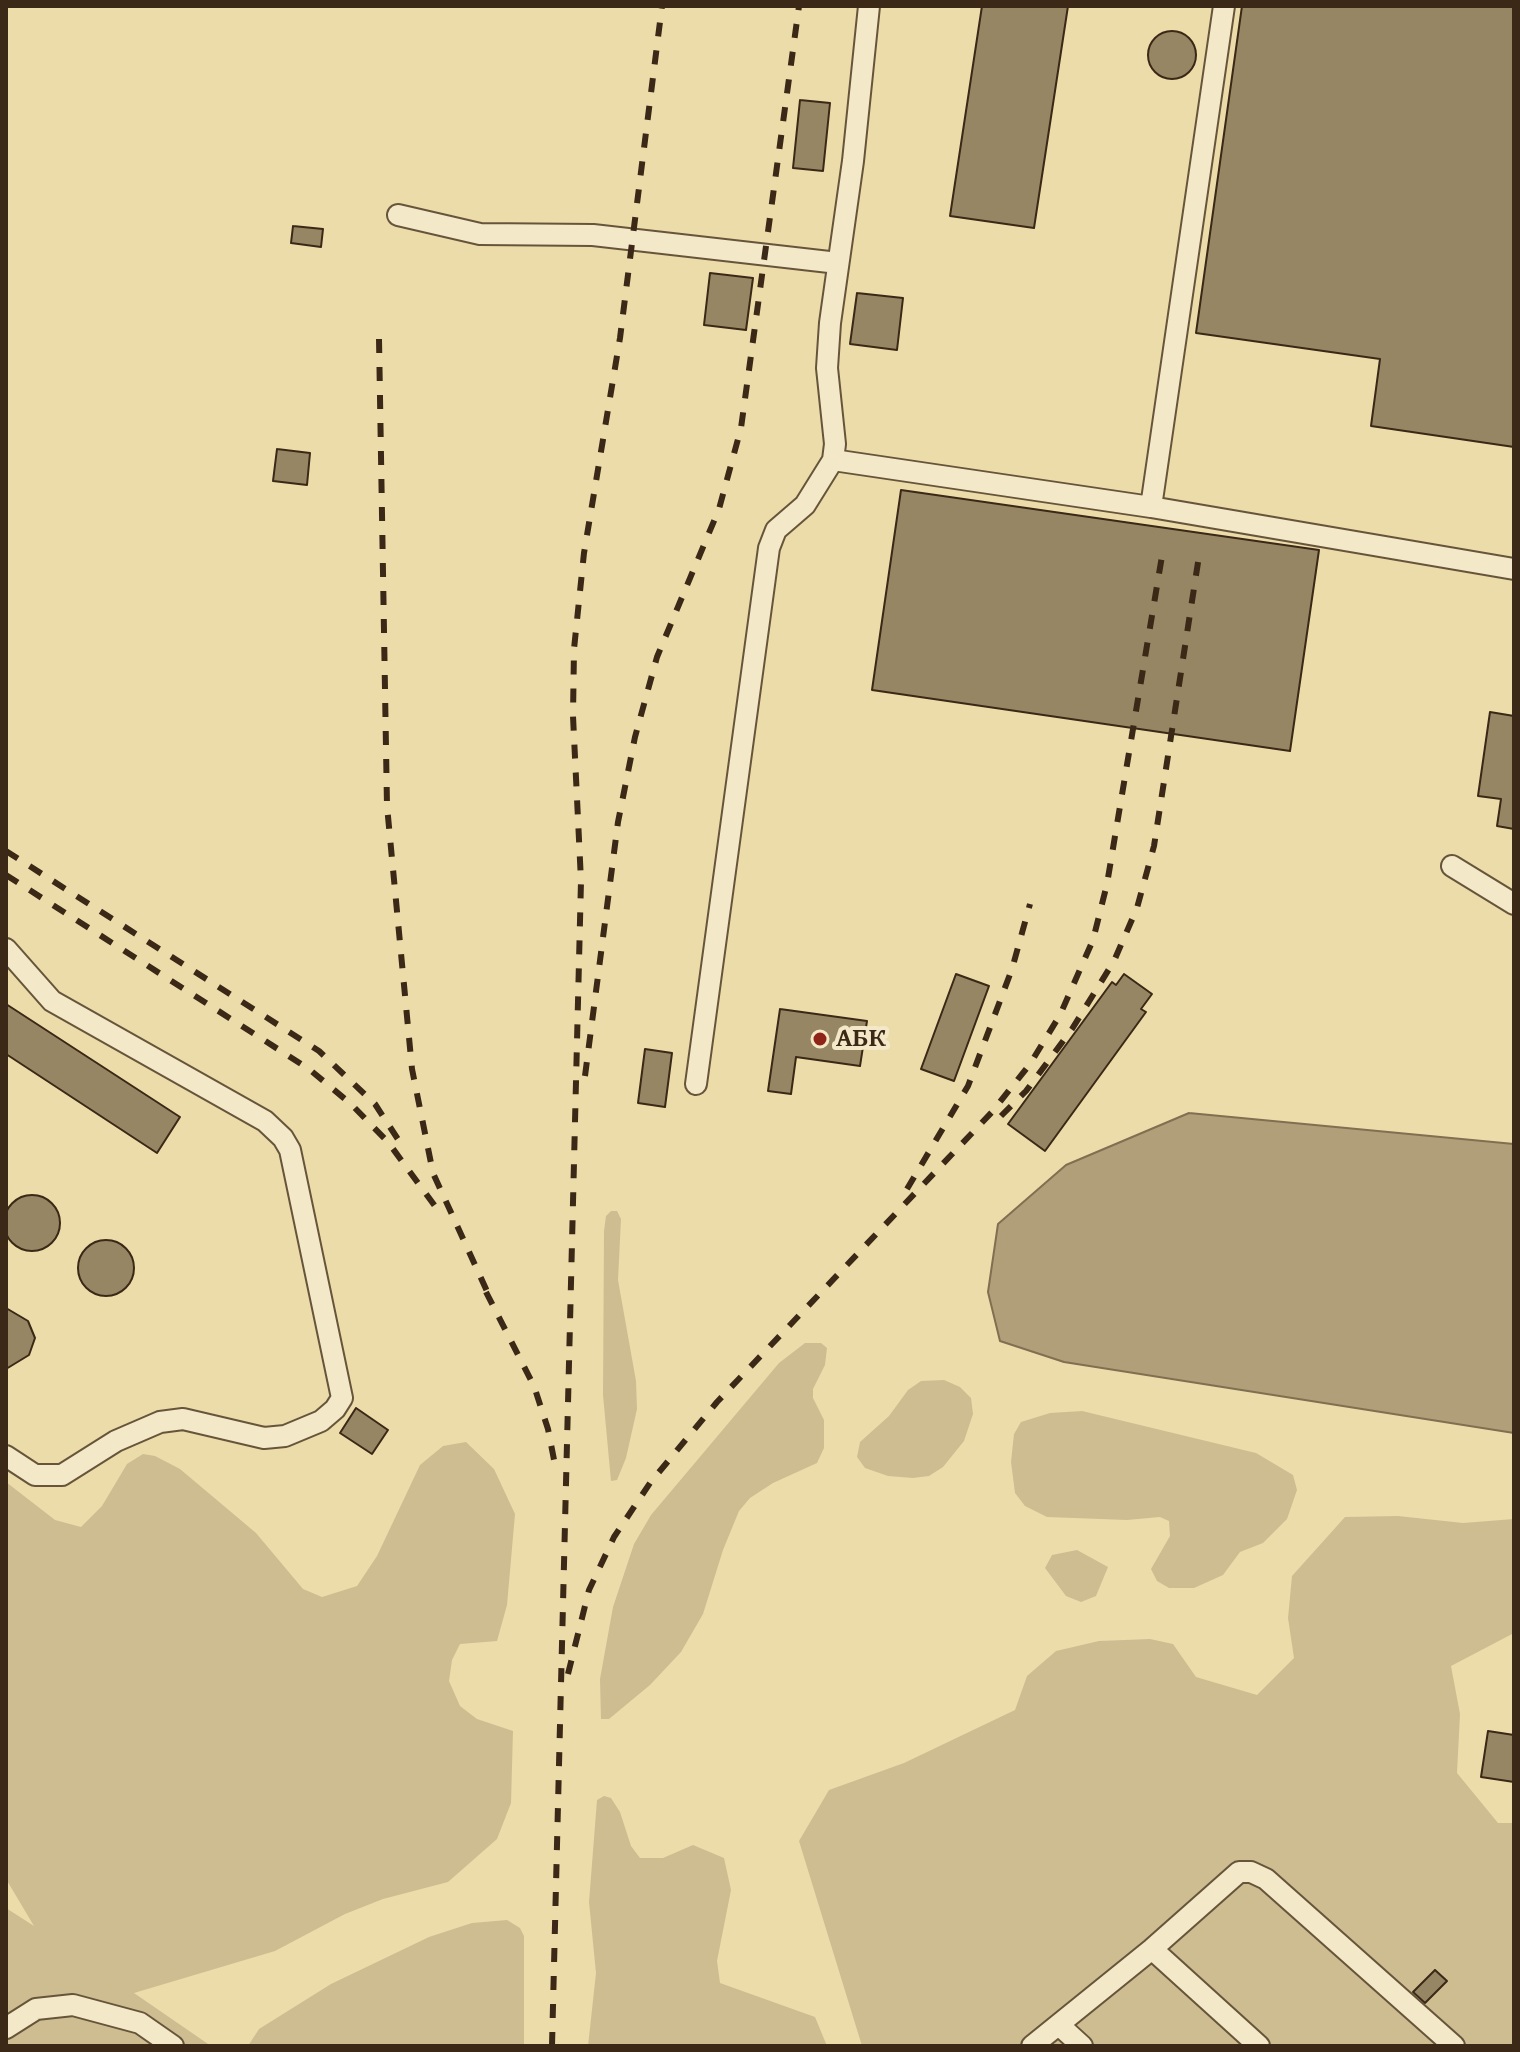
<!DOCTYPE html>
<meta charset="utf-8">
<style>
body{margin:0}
#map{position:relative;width:1520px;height:2052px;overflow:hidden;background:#ecdcaa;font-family:"Gentium Book Plus",serif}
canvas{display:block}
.frame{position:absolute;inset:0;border:8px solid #3b2816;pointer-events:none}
</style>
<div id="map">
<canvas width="1520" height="2052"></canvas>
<div class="frame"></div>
</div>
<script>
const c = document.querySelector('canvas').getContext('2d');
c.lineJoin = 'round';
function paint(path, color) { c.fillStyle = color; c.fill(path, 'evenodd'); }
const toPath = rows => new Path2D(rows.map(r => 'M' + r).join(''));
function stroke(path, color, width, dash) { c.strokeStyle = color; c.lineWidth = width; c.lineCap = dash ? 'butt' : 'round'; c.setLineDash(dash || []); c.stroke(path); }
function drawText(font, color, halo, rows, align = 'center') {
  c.font = font + ' "Gentium Book Plus",serif'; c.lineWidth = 8; c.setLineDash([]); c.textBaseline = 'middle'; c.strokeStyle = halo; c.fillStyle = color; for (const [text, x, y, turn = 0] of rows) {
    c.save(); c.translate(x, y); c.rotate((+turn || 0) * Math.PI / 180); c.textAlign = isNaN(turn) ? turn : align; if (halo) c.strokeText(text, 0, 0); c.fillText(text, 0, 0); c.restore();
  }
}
paint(toPath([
 [611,1211,617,1211,621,1219,618,1280,636,1381,637,1409,626,1458,617,1480,611,1481,603,1395,604,1231,606,1216],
 [805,1343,821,1343,827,1348,825,1365,813,1389,813,1398,824,1420,824,1448,817,1463,773,1483,750,1498,739,1511,723,1550,703,1614,681,1652,650,1685,609,1719,601,1719,600,1679,613,1607,634,1544,651,1515,779,1363],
 [944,1380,960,1387,971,1398,973,1414,964,1441,943,1467,929,1476,913,1478,888,1476,865,1468,857,1457,860,1442,889,1416,908,1390,921,1381],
 [1082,1411,1256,1453,1293,1475,1297,1490,1287,1519,1263,1543,1240,1552,1223,1575,1194,1588,1169,1588,1157,1581,1151,1569,1170,1536,1169,1521,1160,1517,1127,1520,1047,1517,1025,1506,1015,1493,1011,1462,1014,1434,1021,1422,1050,1413],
 [466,1442,494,1469,515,1514,507,1605,497,1641,460,1644,452,1660,449,1681,460,1706,477,1719,513,1731,511,1803,497,1839,448,1882,383,1899,345,1914,275,1951,134,1993,211,2046,6,2046,6,1908,34,1926,6,1879,6,1482,55,1520,81,1527,102,1506,127,1464,143,1454,155,1456,180,1469,256,1533,303,1589,322,1597,357,1586,377,1556,420,1465,443,1446],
 [1398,1516,1463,1523,1514,1519,1514,1633,1451,1666,1460,1714,1457,1773,1498,1823,1514,1823,1514,2046,862,2046,799,1841,829,1790,904,1763,1015,1710,1027,1676,1056,1651,1099,1641,1150,1639,1173,1644,1196,1677,1257,1695,1294,1658,1288,1618,1292,1576,1345,1517],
 [1077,1550,1108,1567,1096,1596,1081,1602,1066,1596,1045,1568,1052,1555],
 [604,1796,611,1798,620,1812,631,1846,640,1858,663,1858,693,1845,724,1858,731,1890,717,1961,720,1983,815,2017,827,2046,588,2046,596,1973,589,1902,597,1800],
 [507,1920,520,1928,524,1936,524,2046,248,2046,259,2029,331,1984,429,1937,472,1923]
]), '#cebd91');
const water = toPath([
 [1189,1113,1514,1144,1514,1433,1064,1362,1000,1341,988,1292,998,1224,1066,1165,1189,1113]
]);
paint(water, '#b09f78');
stroke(water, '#816f51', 2);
const building = toPath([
 [982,6,1068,6,1034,228,950,216,982,6],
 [1242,6,1514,6,1514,447,1371,426,1380,359,1196,333,1242,6],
 '1148 55a24 24 0 1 1 48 0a24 24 0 1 1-48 0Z',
 [800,100,830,103,823,171,793,168,800,100],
 [293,226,323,229,321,247,291,243,293,226],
 [710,273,753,278,746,330,704,325,710,273],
 [857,293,903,298,897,350,850,344,857,293],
 [277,449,310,453,307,485,273,481,277,449],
 [901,490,1319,550,1290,751,872,690,901,490],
 [1490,712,1514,716,1514,829,1497,826,1501,799,1478,796,1490,712],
 [956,974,989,986,954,1081,921,1069,956,974],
 [1124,974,1152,994,1141,1009,1146,1012,1045,1151,1008,1124,1112,982,1116,985,1124,974],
 [6,1004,180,1117,157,1153,6,1054,6,1004],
 [780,1009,867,1021,860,1066,796,1057,791,1094,768,1091,780,1009],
 [645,1049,672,1053,665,1107,638,1103,645,1049],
 '4 1223a28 28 0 1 1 56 0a28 28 0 1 1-56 0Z',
 '78 1268a28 28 0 1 1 56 0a28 28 0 1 1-56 0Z',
 [6,1308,28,1321,35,1338,29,1355,6,1369,6,1308],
 [356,1408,388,1430,372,1454,340,1433,356,1408],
 [1488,1731,1514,1735,1514,1782,1481,1777,1488,1731],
 [1435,1970,1447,1981,1425,2003,1413,1992,1435,1970]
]);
paint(building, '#978663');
stroke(building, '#3b2816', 2);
const minor = toPath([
 [398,215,480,234,593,235,838,263],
 [833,460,1151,507,1514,569],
 [1151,507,1224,6],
 [1452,866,1514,904],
 [6,949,52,1001,265,1121,283,1138,290,1150,342,1398,335,1409,321,1421,285,1436,264,1438,183,1419,160,1422,116,1441,62,1475,35,1475,6,1456],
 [696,1084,769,548,776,530,805,505,833,460,835,444,827,368,830,323,853,161,869,6],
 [1152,1949,1259,2046],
 [1059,2025,1082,2046],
 [6,2028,36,2009,73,2005,140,2023,173,2046],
 [1032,2046,1152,1949,1239,1872,1251,1872,1266,1879,1454,2046]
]);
stroke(minor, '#67553b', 24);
stroke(minor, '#f3e8c8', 20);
stroke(toPath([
 [379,339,387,806,412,1069,433,1173,491,1300],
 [6,851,319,1051,375,1104,403,1147],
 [6,875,309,1069,351,1104,388,1142,440,1213],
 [585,1076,618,822,635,737,657,657,719,509,741,428,799,6],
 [1001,1116,1026,1091,1072,1029,1114,961,1137,908,1154,846,1199,556],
 [907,1189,968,1086,1012,969,1030,904],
 [486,1292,534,1386,548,1429,556,1470],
 [568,1674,589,1590,614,1537,650,1483,717,1402,992,1112,1030,1064,1060,1015,1093,940,1107,884,1163,550],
 [552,2046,581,881,573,716,574,649,584,553,620,338,662,6]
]), '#3b2816', 6, [14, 14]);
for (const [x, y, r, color] of [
 [820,1039,8,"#8f2418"]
]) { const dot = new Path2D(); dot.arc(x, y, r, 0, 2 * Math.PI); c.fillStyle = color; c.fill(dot); stroke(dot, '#f3e8c8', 3); }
drawText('bold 26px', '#3b2816', '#f3e8c8', [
 ["АБК",836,1039]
], 'left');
</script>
